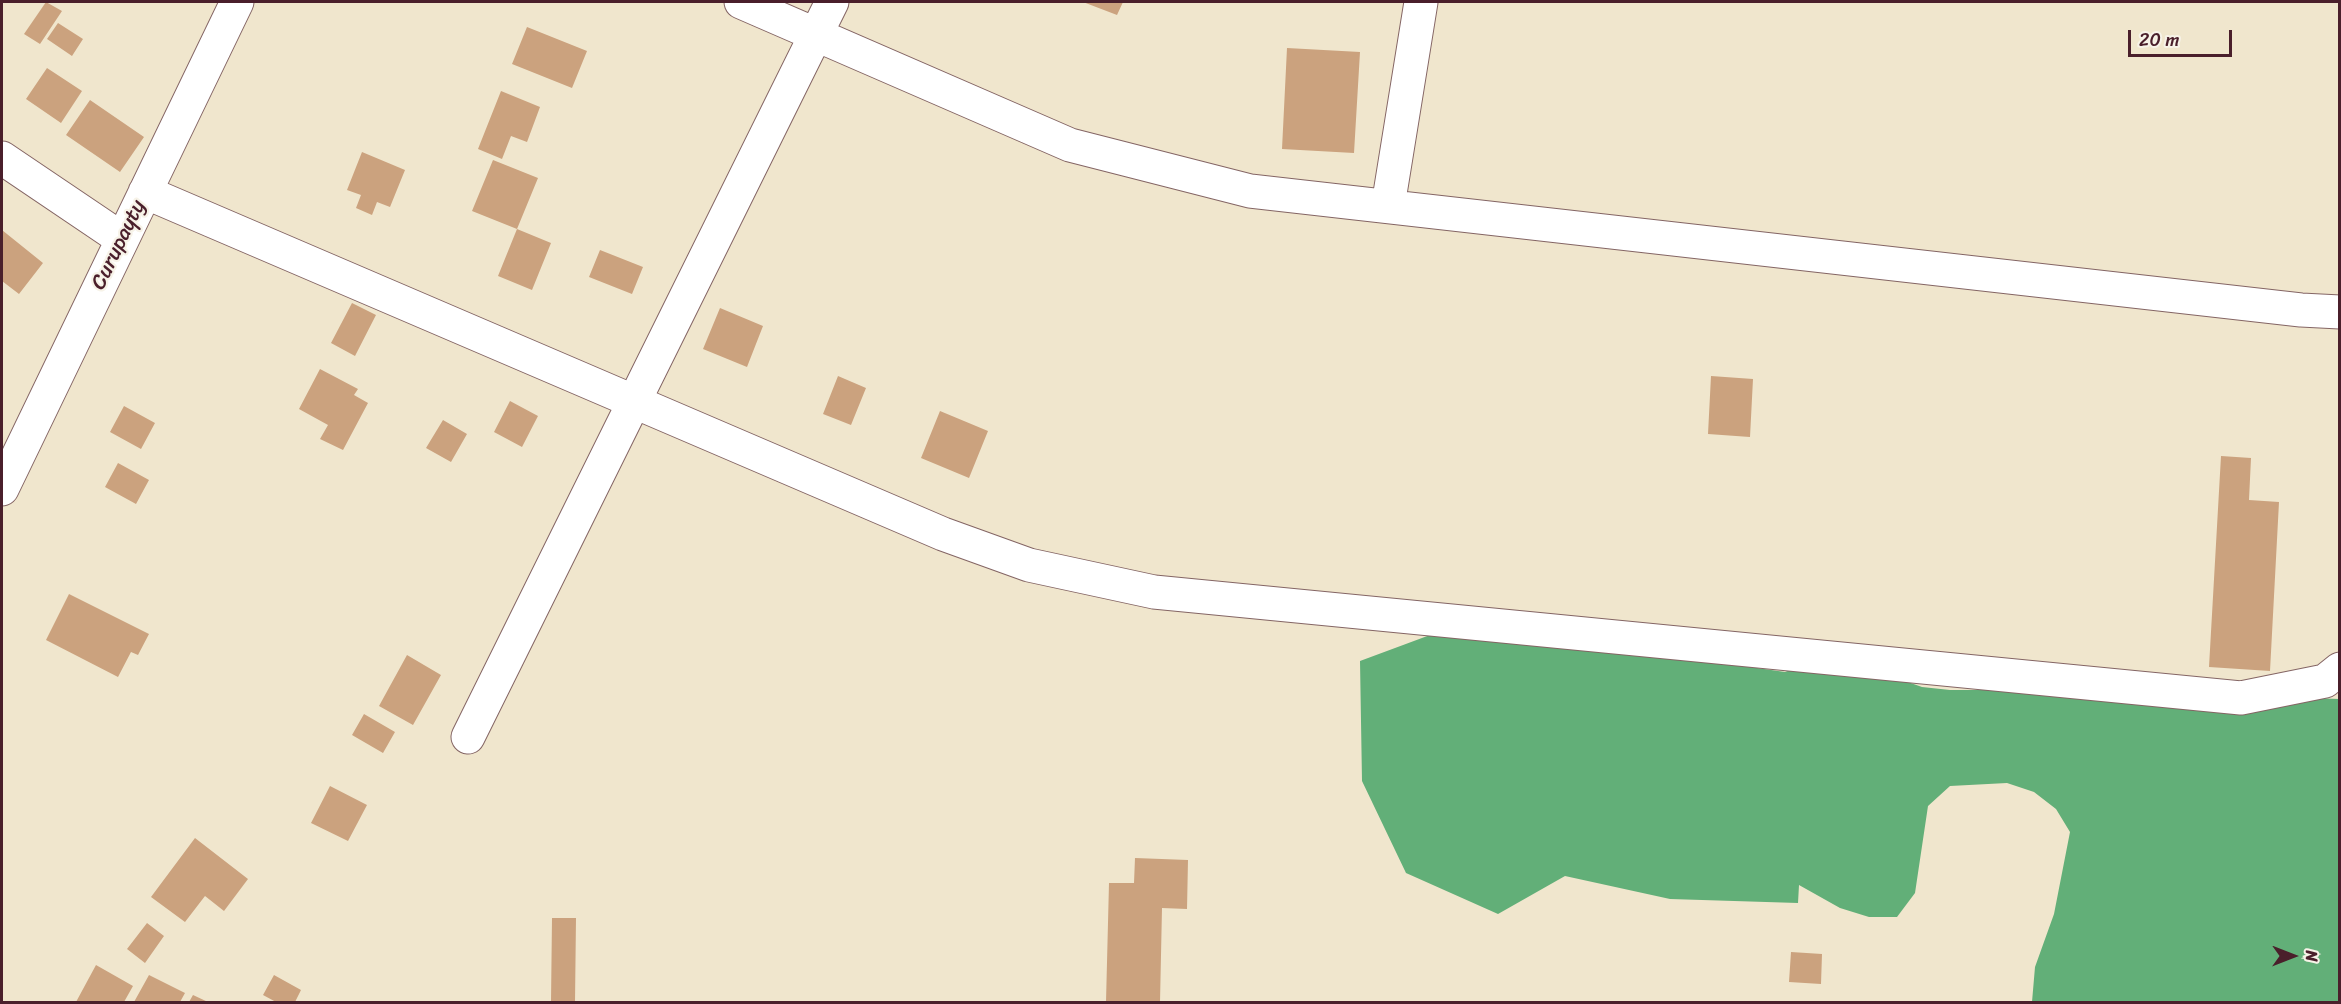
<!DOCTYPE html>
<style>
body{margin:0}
#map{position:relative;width:2341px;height:1004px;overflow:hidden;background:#f0e6cd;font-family:Sriracha,sans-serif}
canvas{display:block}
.frame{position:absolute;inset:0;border:3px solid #4a1f2b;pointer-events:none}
.north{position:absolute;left:2263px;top:926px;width:60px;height:60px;-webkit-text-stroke:4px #f7f3e8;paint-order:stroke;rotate:90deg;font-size:16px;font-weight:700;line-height:24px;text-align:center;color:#4a1f2b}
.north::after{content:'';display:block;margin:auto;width:21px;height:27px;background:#4a1f2b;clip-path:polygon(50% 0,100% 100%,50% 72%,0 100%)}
.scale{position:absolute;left:2128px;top:30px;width:104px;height:27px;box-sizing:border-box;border:3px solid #4a1f2b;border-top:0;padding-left:8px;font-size:18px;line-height:21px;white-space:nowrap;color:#4a1f2b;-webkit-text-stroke:4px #f7f3e8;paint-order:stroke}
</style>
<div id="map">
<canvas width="2341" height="1004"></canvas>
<div class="frame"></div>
<div class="north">N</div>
<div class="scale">20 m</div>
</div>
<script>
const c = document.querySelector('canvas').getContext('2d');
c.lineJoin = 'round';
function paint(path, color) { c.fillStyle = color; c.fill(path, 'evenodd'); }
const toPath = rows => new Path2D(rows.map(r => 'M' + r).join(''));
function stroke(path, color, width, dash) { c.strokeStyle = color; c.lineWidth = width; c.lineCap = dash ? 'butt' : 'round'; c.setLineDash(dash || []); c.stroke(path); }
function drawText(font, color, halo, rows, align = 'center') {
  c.font = font + ' Sriracha,sans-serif'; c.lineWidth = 4.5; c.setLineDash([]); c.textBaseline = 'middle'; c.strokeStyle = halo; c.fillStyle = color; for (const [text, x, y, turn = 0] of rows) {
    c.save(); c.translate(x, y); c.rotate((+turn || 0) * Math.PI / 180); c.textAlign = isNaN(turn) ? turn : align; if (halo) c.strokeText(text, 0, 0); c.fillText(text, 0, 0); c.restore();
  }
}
paint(toPath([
 [1457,625,1785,672,1814,661,1868,668,1922,687,1950,690,2095,690,2339,699,2339,1002,2032,1002,2035,967,2054,914,2070,832,2056,809,2034,792,2007,783,1950,786,1928,806,1915,893,1897,917,1869,917,1840,908,1799,885,1798,903,1670,899,1565,876,1498,914,1406,873,1362,781,1360,661]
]), '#62af78');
paint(toPath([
 [46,2,62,11,40,44,24,34],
 [1083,2,1123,2,1117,15],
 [58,23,83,39,72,56,47,39],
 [527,27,587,51,572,88,512,64],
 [1287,48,1360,52,1354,153,1282,149],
 [47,68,82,91,61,123,26,99],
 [501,91,540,107,527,142,511,136,502,159,478,149],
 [90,100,144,137,120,172,66,135],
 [362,152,405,170,390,207,377,202,372,215,356,208,361,195,347,190],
 [493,160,538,178,517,229,472,211],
 [517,229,551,243,532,290,498,276],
 [2,230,43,263,19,294,2,281],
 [600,250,643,267,632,294,589,277],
 [352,303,376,315,355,356,331,343],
 [720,308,763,326,747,367,703,349],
 [320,369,358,389,354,395,368,403,343,450,320,439,328,425,299,409],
 [838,376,866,388,851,425,823,414],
 [1711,376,1753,379,1750,437,1708,434],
 [510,401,538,416,522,447,494,432],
 [124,406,155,423,141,449,110,432],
 [940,411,988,431,969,478,921,458],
 [443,420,467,434,451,462,426,448],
 [2221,456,2251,458,2249,500,2279,502,2270,671,2209,667],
 [118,463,149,480,136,504,105,487],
 [69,594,149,634,138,655,131,652,118,677,46,640],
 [407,655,441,675,413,725,379,706],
 [364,714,395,732,383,753,352,735],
 [330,786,367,805,348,841,311,823],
 [195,838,248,879,224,911,205,896,185,922,151,897],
 [1135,858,1188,860,1187,909,1162,908,1160,1002,1106,1002,1109,883,1134,883],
 [552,918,576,918,575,1002,551,1002],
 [147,923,164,936,145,963,127,949],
 [1791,952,1822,954,1821,984,1789,982],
 [96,965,133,986,124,1002,76,1002],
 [149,975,185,993,180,1002,134,1002],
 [274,975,301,990,295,1002,276,1002,263,995],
 [193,995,208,1002,189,1002]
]), '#cba27e');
const minor = toPath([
 [741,2,1070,145,1250,191,2301,310,2340,312],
 [2,158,122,239],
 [145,192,943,534,1029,565,1154,592,2241,698,2325,681,2340,669],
 [1388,206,1421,2],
 [2,489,237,2],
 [468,737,832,2]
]);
stroke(minor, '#846564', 35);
stroke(minor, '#fff', 33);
drawText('21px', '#4a1f2b', '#f7f3e8', [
 ["Curupayty",119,245,-64]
]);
</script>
